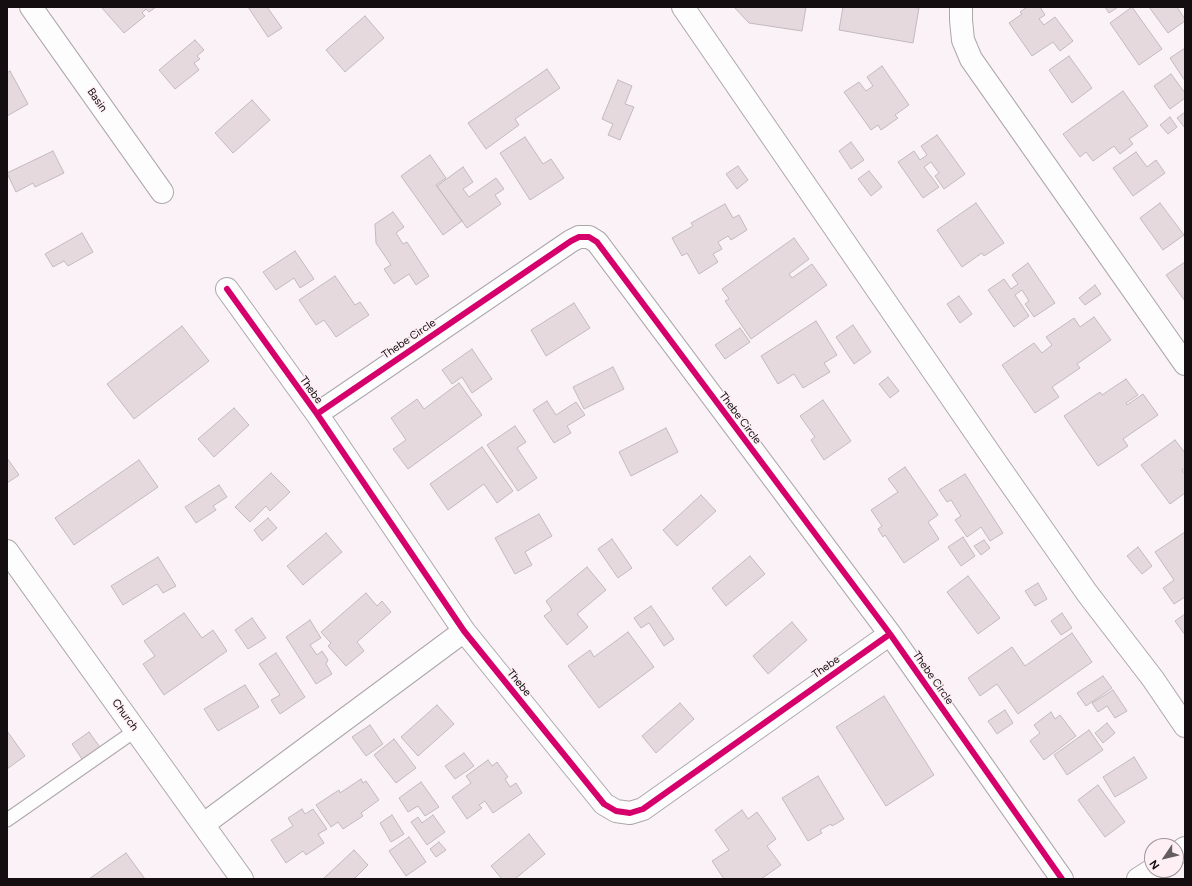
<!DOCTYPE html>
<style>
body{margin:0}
#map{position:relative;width:1192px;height:886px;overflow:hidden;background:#faf2f6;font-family:Figtree,sans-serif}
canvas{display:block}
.frame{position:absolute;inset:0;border:8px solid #140e10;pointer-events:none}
.north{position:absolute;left:1144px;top:838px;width:40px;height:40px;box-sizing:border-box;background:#feeff5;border:1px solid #a09599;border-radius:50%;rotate:235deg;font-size:11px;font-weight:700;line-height:16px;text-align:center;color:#140e10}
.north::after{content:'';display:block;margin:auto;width:14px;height:18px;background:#645e60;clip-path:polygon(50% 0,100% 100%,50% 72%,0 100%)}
</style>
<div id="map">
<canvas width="1192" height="886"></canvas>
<div class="frame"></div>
<div class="north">N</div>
</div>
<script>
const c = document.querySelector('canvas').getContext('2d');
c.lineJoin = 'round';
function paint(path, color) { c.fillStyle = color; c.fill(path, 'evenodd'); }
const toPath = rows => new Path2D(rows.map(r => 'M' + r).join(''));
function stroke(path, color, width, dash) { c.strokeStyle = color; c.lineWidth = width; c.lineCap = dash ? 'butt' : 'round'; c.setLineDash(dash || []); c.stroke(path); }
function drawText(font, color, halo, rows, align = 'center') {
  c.font = font + ' Figtree,sans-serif'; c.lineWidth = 3; c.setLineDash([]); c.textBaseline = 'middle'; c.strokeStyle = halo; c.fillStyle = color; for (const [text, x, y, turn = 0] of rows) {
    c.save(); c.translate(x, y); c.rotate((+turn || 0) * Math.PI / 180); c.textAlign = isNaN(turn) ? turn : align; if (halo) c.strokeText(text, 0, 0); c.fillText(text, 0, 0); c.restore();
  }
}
const building = toPath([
 [103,7,156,7,149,12,146,9,142,13,145,16,124,33,102,8,103,7],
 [248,7,267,7,282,28,268,37,248,7],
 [734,7,806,7,802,31,749,23,734,7],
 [843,7,911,7,919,8,913,43,839,30,843,7],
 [1027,7,1040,7,1045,15,1039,19,1044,25,1055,17,1073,41,1060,51,1053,42,1032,56,1009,23,1022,14,1020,12,1027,7],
 [1105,7,1118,7,1109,13,1105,7],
 [1132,7,1162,49,1139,65,1110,23,1132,7],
 [1149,7,1177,7,1185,19,1185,21,1168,33,1149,7],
 [365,16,384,38,345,72,326,50,365,16],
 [195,40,204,50,197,56,200,59,194,63,199,70,175,89,159,70,195,40],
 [1185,48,1185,81,1170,58,1185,48],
 [1069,56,1092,88,1072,103,1049,70,1069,56],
 [882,66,909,105,895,115,898,118,881,130,878,125,871,130,844,92,859,82,866,91,873,86,867,77,882,66],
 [547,69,560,88,515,119,519,125,486,149,468,123,547,69],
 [10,71,28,104,7,116,7,73,10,71],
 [1171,74,1185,93,1185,98,1170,109,1154,86,1171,74],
 [618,80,632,86,625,104,634,107,620,140,608,135,613,124,602,119,618,80],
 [1123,91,1148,126,1129,139,1133,144,1120,154,1114,146,1093,161,1086,152,1080,157,1063,134,1123,91],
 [252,100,270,120,233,153,215,133,252,100],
 [1185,112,1185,128,1177,118,1185,112],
 [1170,117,1177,127,1168,134,1160,125,1170,117],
 [937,135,965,174,944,189,935,176,939,173,931,162,924,167,939,187,923,198,898,162,914,151,920,160,927,155,921,146,937,135],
 [525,137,543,164,551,159,564,178,530,200,500,153,525,137],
 [851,142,864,160,851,169,839,151,851,142],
 [53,151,64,173,35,187,33,183,16,192,7,173,53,151],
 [1136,152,1147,167,1156,160,1165,173,1133,196,1113,168,1136,152],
 [430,155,446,178,436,185,462,221,443,235,401,176,430,155],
 [738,166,748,180,737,189,726,174,738,166],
 [463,167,473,182,463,189,469,197,496,178,504,189,495,195,501,204,467,228,437,186,463,167],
 [869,171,882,187,871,196,858,179,869,171],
 [976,203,1004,243,984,256,982,253,962,267,937,230,976,203],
 [1160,203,1184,235,1163,250,1140,218,1160,203],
 [725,204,733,218,739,215,747,230,731,240,728,236,718,242,722,249,713,254,718,262,699,274,687,253,682,256,672,238,693,226,691,223,725,204],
 [393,212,404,227,396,233,403,244,407,242,429,276,416,285,409,274,394,284,384,269,391,265,376,243,375,224,393,212],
 [82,233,93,252,68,266,64,261,53,267,45,254,82,233],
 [794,238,809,259,789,274,792,278,812,264,827,285,751,339,725,301,729,299,722,289,794,238],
 [295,251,314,279,300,288,294,278,276,290,263,272,295,251],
 [1185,262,1185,301,1166,275,1185,262],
 [1028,263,1055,303,1034,317,1025,304,1029,301,1022,290,1015,295,1029,316,1014,327,988,290,1004,279,1011,289,1018,284,1012,275,1028,263],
 [335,276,355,305,360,302,369,315,336,337,324,320,316,325,299,300,335,276],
 [1095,285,1101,294,1085,305,1079,298,1095,285],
 [959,296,972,314,960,323,947,304,959,296],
 [574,303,590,328,546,356,531,330,574,303],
 [1094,317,1111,340,1077,364,1080,368,1052,387,1059,397,1035,413,1002,365,1034,343,1042,353,1052,345,1046,337,1074,318,1080,327,1094,317],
 [816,321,837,355,824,363,830,372,803,388,794,374,778,384,761,356,816,321],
 [853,325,871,352,854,364,836,337,853,325],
 [182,326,209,361,134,419,107,384,182,326],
 [740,328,750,342,725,359,715,345,740,328],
 [472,349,492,379,472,393,462,377,452,384,442,370,472,349],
 [613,367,624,389,584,409,573,387,613,367],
 [888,377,899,391,890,398,879,384,888,377],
 [1126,379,1138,395,1126,403,1127,405,1143,394,1158,415,1123,439,1128,446,1098,466,1064,416,1100,392,1102,395,1126,379],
 [459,383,482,415,408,469,393,449,406,440,391,418,417,399,424,409,459,383],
 [823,400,851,441,824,460,811,440,815,437,800,416,823,400],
 [547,401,556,415,576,402,585,415,567,426,571,433,554,443,533,410,547,401],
 [234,408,249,425,214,457,198,439,234,408],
 [515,426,526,442,517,448,537,478,518,491,487,445,515,426],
 [666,428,678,452,631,476,619,452,666,428],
 [1175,440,1185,453,1185,468,1182,470,1185,474,1185,493,1170,504,1141,465,1175,440],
 [482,447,513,491,497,503,484,484,448,510,430,484,482,447],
 [7,458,19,475,7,483,7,458],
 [139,460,158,487,74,545,55,518,139,460],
 [905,467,938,515,928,522,939,539,904,563,885,535,883,537,878,529,882,526,871,510,898,492,888,479,905,467],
 [271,473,290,492,270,511,266,506,250,522,235,507,271,473],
 [965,474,1003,533,990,541,981,527,967,537,955,520,961,516,951,500,947,502,939,490,965,474],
 [219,485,227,497,213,506,216,510,196,523,185,507,219,485],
 [701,495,716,511,677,546,663,530,701,495],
 [539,514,552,536,525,552,532,565,515,574,495,538,539,514],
 [268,518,277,528,262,541,254,530,268,518],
 [1185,532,1185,597,1174,604,1163,588,1174,580,1155,552,1185,532],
 [326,533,342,552,303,585,287,566,326,533],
 [963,537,975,556,961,566,948,547,963,537],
 [612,539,632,568,618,578,598,549,612,539],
 [984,540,990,548,981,555,974,546,984,540],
 [1138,547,1152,566,1142,574,1127,556,1138,547],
 [750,556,765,574,726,606,712,588,750,556],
 [158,557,176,586,163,593,157,584,123,605,111,586,158,557],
 [587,567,606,590,577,614,588,627,567,645,544,616,552,610,546,601,587,567],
 [968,576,1000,618,978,634,947,592,968,576],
 [1038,583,1047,599,1035,606,1025,591,1038,583],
 [366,593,377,606,382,601,391,612,357,642,364,651,346,666,328,646,331,643,321,632,366,593],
 [651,606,674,639,664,646,649,623,641,628,634,618,651,606],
 [184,613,202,638,213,630,227,651,164,695,143,664,155,656,144,641,184,613],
 [1062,613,1072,628,1061,635,1051,621,1062,613],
 [1185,614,1185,635,1175,621,1185,614],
 [252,618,266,638,248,649,235,630,252,618],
 [310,620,321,638,310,645,317,655,322,651,328,660,326,664,332,674,316,684,286,637,310,620],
 [792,622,807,640,768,674,753,656,792,622],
 [628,632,654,667,599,708,568,666,590,650,594,657,628,632],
 [1072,633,1092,662,1018,714,997,684,980,696,968,678,1012,647,1025,666,1072,633],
 [276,653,305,697,280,714,271,700,280,695,259,664,276,653],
 [1103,676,1112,688,1086,706,1077,693,1103,676],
 [245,685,259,707,218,731,204,709,245,685],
 [1113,690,1127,711,1115,718,1107,706,1098,712,1092,703,1113,690],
 [884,696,934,775,886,806,836,727,884,696],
 [680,703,694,719,656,753,642,736,680,703],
 [437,705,454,724,418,756,401,737,437,705],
 [1005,710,1013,723,997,734,988,721,1005,710],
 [1051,712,1055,719,1060,715,1076,736,1044,760,1030,741,1040,733,1034,725,1051,712],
 [1107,723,1115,733,1103,743,1095,733,1107,723],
 [370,725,383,744,366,756,352,737,370,725],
 [1089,730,1103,750,1067,775,1054,755,1089,730],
 [7,731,25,756,7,769,7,731],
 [89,732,102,750,84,762,72,744,89,732],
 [394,739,416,768,396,783,374,755,394,739],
 [464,753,474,766,455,779,445,766,464,753],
 [1134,757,1147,778,1115,797,1103,777,1134,757],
 [488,760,492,766,497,762,508,777,505,779,510,787,516,783,522,793,493,813,485,801,479,805,482,808,467,819,452,797,471,783,466,776,488,760],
 [818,776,844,819,832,826,831,824,820,830,822,833,808,841,782,798,818,776],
 [361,779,363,783,366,781,379,800,361,813,363,816,343,829,338,822,331,827,316,805,339,790,340,793,361,779],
 [421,782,439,807,425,816,418,806,408,812,399,798,421,782],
 [1098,785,1125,822,1105,837,1078,800,1098,785],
 [302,809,305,814,313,809,327,829,318,834,324,843,306,855,303,851,286,863,271,840,293,826,288,818,302,809],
 [742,810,748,819,757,812,776,839,767,846,781,865,761,879,724,879,712,861,729,850,715,830,742,810],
 [392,815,404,834,391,842,380,823,392,815],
 [433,815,445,832,427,845,411,822,418,817,422,823,433,815],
 [529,834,545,854,515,879,502,879,491,866,529,834],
 [409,837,426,862,406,876,389,851,409,837],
 [439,842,446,850,436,857,430,849,439,842],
 [354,850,368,865,355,878,356,879,323,879,354,850],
 [126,853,145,879,89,879,126,853]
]);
paint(building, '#e6d9de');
stroke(building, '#c1babd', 1);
const lane = toPath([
 [7,820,136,730]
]);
const street = toPath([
 [31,7,162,192],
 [683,7,997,464,1087,593,1153,679,1185,726],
 [961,7,961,20,963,40,971,59,1185,364],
 [227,289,317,414,464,631,604,804,616,811,630,813,643,809,890,634],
 [317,414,571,241,579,237,589,237,597,242,890,634,1062,879],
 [7,551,242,879],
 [204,824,464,631]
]);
const secondary = toPath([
 [1176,854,1185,848],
 [1138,879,1152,870]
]);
stroke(lane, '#ada7aa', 15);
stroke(street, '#ada7aa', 24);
stroke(secondary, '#ada7aa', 24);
stroke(lane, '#fefdfe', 13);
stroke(street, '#fefdfe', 22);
stroke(secondary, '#fefdfe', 22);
stroke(toPath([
 [227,289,317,414,464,631,604,804,616,811,630,813,643,809,890,634],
 [317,414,571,241,579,237,589,237,597,242,890,634,1062,879]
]), '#d6006c', 6);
drawText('11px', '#140e10', '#feeff5', [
 ["Basin",97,100,55],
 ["Thebe Circle",409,339,-34],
 ["Thebe",311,390,54],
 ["Thebe Circle",740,418,53],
 ["Thebe",826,667,-35],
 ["Thebe Circle",933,678,55],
 ["Thebe",519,683,51],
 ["Church",125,715,54]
]);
</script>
